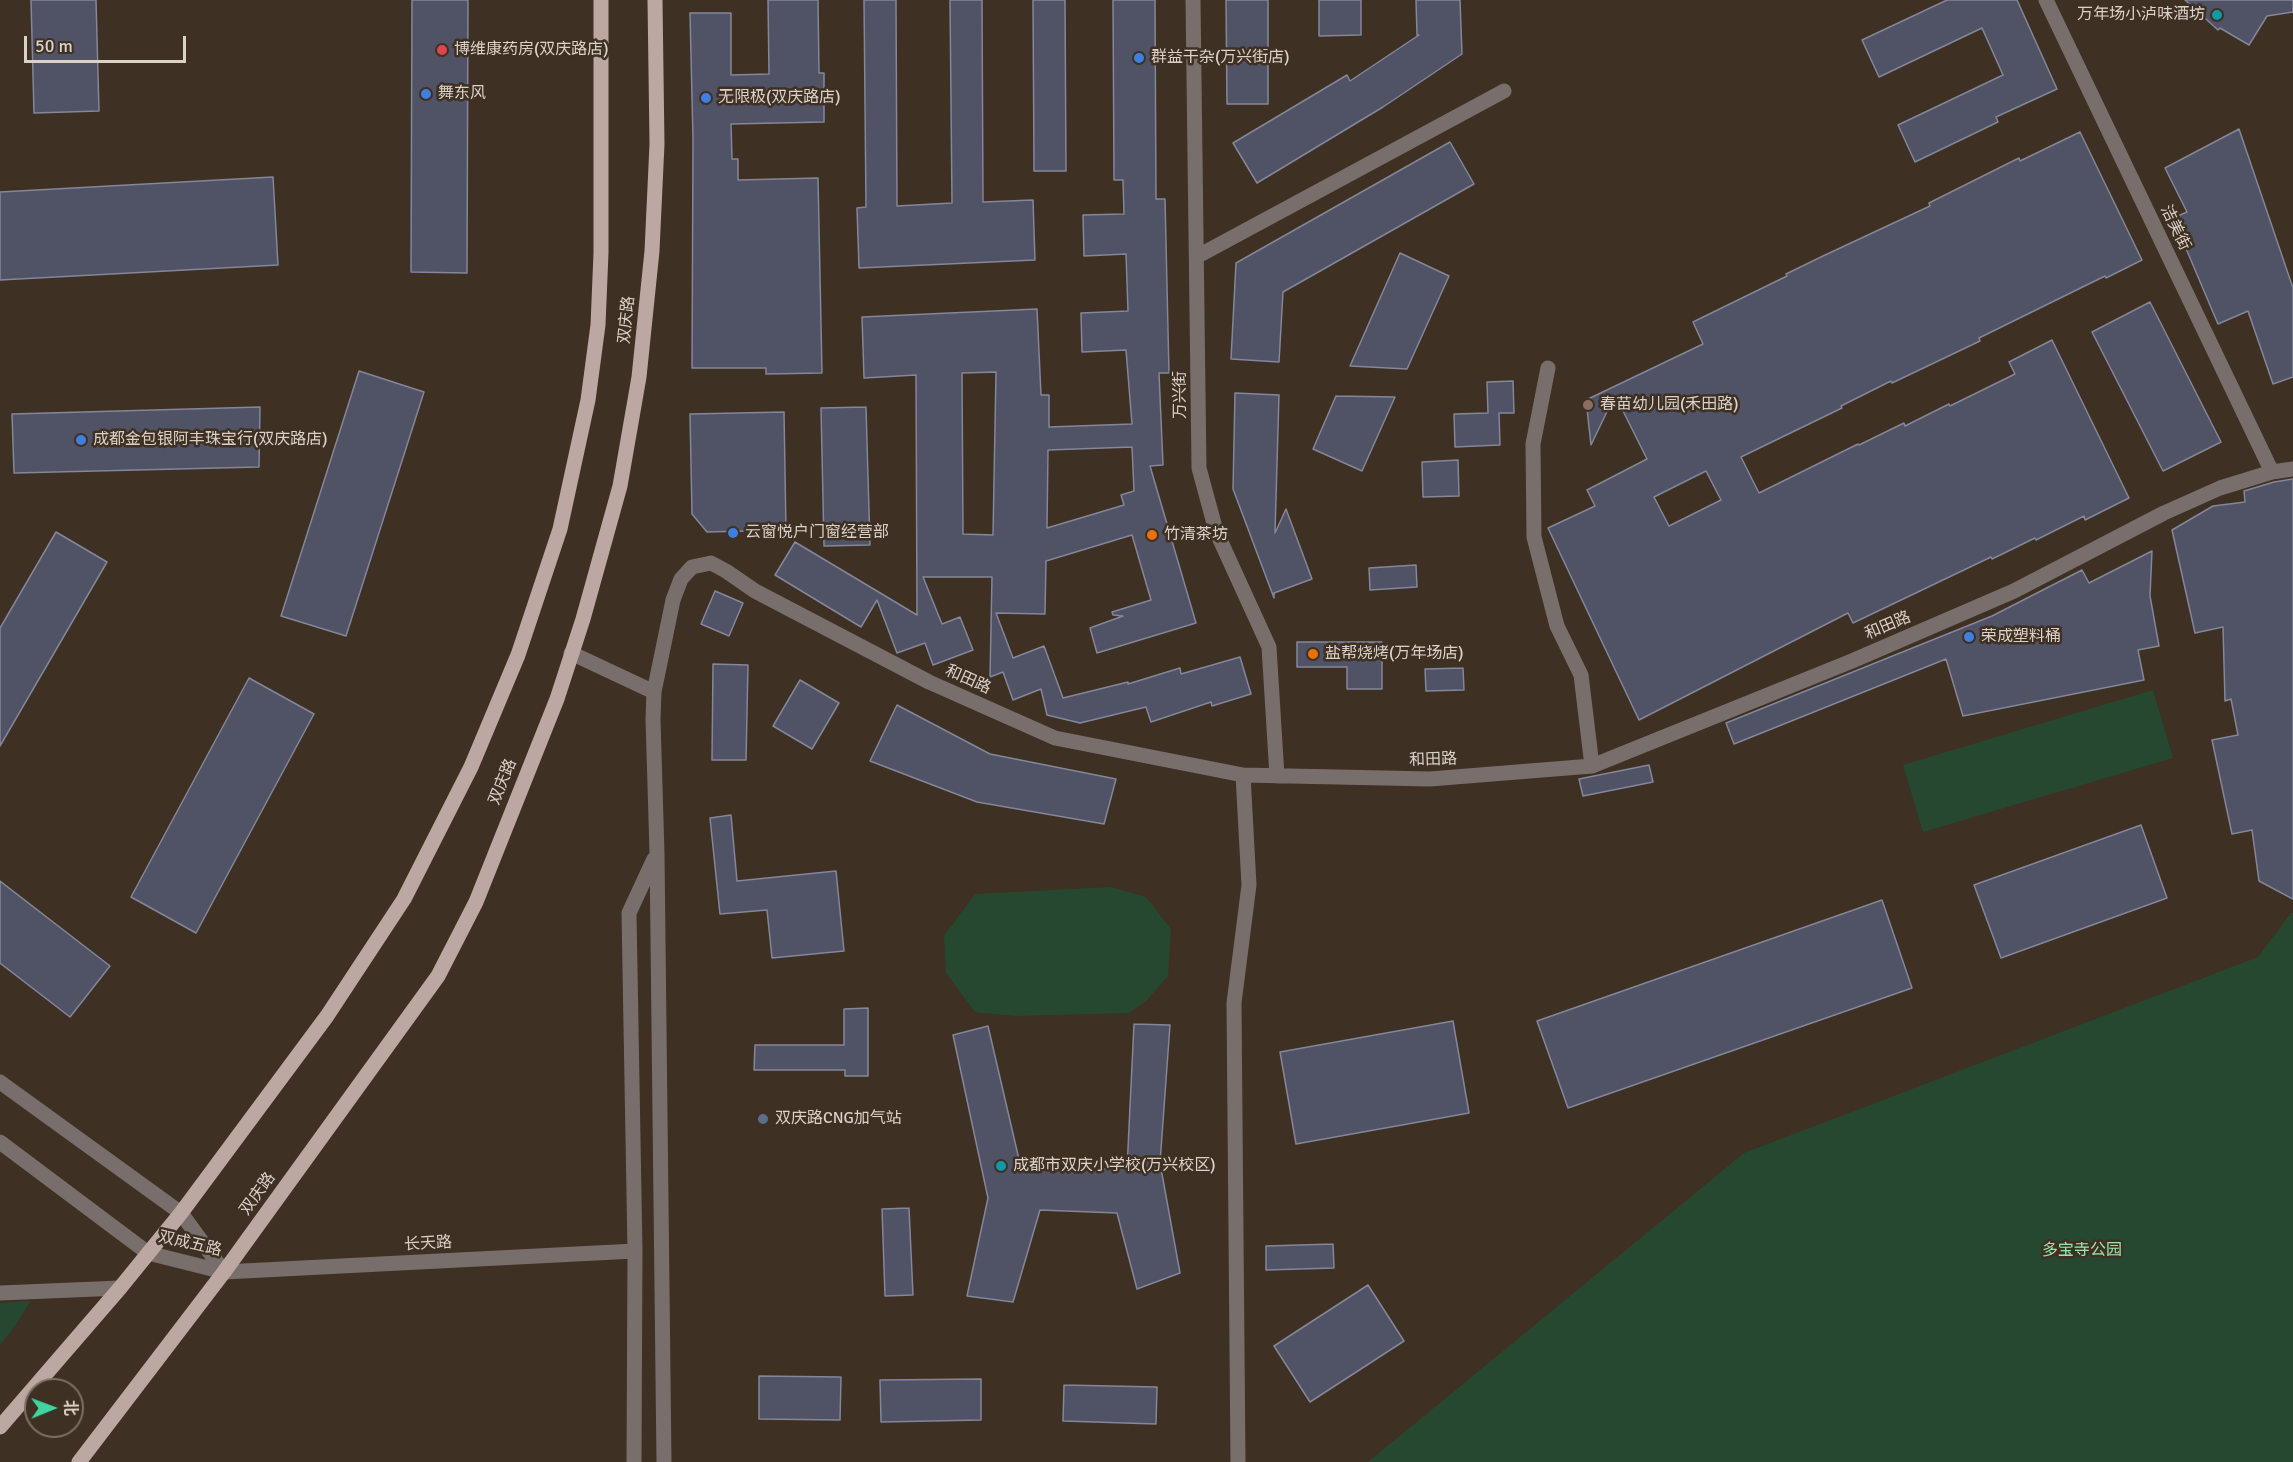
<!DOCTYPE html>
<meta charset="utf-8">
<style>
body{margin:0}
#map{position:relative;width:2293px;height:1462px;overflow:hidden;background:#3e3022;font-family:Signika,"Noto Sans SC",sans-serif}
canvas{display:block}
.north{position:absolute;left:24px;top:1378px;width:60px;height:60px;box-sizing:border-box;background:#3e3022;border:2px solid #7c7065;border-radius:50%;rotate:89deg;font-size:16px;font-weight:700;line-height:24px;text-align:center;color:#dad1c9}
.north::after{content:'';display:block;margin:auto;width:21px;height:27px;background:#42d4a0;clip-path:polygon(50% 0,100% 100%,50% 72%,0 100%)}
.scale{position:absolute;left:24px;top:36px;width:162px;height:27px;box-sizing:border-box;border:3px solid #dad1c9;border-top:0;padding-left:8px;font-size:18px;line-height:21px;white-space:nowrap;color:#dad1c9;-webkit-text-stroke:4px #3e3022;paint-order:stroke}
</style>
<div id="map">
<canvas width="2293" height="1462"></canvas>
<div class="north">北</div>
<div class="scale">50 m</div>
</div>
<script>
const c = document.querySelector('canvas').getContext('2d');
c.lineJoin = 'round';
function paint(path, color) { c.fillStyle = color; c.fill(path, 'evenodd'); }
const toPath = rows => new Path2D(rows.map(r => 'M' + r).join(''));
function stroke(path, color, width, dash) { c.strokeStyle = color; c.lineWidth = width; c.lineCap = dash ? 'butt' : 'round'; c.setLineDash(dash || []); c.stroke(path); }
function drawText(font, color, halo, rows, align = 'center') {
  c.font = font + ' Signika,"Noto Sans SC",sans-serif'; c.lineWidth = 5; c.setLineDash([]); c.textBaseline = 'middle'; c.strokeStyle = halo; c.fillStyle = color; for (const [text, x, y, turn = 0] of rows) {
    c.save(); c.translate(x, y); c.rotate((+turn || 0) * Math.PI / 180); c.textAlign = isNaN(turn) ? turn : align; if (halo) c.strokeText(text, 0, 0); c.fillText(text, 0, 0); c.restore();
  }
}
paint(toPath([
 [2153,690,2173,758,1923,832,1903,765],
 [1111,887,1146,897,1171,929,1168,976,1147,1000,1129,1013,1015,1016,975,1012,946,973,944,936,975,894],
 [2291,913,2293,913,2293,1462,1368,1462,1744,1153,2258,957],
 [30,1301,17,1323,0,1345,0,1303]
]), '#264831');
const building = toPath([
 [31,0,96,0,99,111,34,113,31,0],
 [412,0,468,0,467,273,411,272,412,0],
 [768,0,818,0,819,73,824,73,824,122,731,124,732,159,738,159,738,180,818,178,822,373,766,374,766,368,692,368,693,140,690,13,731,13,731,75,769,74,768,0],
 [864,0,896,0,897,206,952,203,950,0,982,0,983,202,1033,200,1035,260,859,268,857,208,866,207,864,0],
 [1033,0,1065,0,1066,171,1034,171,1033,0],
 [1113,0,1155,0,1156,199,1165,199,1169,373,1159,373,1163,465,1150,466,1196,623,1097,653,1090,628,1123,616,1113,615,1112,612,1151,600,1132,535,1046,561,1045,614,996,613,1013,658,1044,646,1063,698,1128,682,1128,684,1180,668,1181,674,1240,657,1251,694,1212,706,1211,702,1151,722,1146,707,1080,723,1047,715,1041,689,1013,700,1003,672,990,677,992,577,923,577,942,624,960,617,973,650,933,665,925,643,897,653,877,600,861,627,775,575,795,542,917,615,916,375,864,378,862,317,1037,309,1041,395,1049,395,1049,427,1132,424,1126,350,1082,352,1081,313,1128,311,1126,254,1084,256,1083,215,1124,214,1123,180,1114,180,1113,0],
 [996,372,993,535,963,534,962,373,996,372],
 [1132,447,1134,491,1121,495,1124,505,1047,528,1048,450,1132,447],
 [1226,0,1268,0,1268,104,1227,104,1226,0],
 [1319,0,1361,0,1361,35,1319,36,1319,0],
 [1416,0,1460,0,1462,54,1383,107,1257,183,1233,143,1347,75,1350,81,1419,35,1417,35,1416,0],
 [1947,0,2017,0,2057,89,1996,117,1998,122,1915,162,1898,125,2003,75,1982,28,1879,77,1862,40,1947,0],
 [2185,0,2293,0,2293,12,2267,16,2249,45,2220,28,2218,30,2185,0],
 [2239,129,2293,288,2293,377,2273,384,2248,311,2218,324,2173,218,2187,212,2165,168,2239,129],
 [2080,132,2142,260,2106,278,2105,276,1979,338,1980,341,1892,383,1891,381,1841,406,1842,408,1741,457,1759,493,1858,444,1859,445,1904,423,1905,426,1949,404,1950,406,2015,374,2009,362,2052,340,2129,498,2085,520,2084,516,2036,540,2035,538,1992,559,1991,557,1853,623,1848,613,1639,720,1548,528,1595,506,1587,490,1647,459,1615,395,1591,445,1586,400,1703,344,1693,322,1787,276,1786,274,1823,256,1930,206,1929,203,2019,158,2020,161,2080,132],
 [1706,471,1721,500,1669,526,1654,497,1706,471],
 [1450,142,1474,184,1283,292,1279,362,1231,359,1236,263,1450,142],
 [273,177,278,265,0,280,0,192,273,177],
 [1400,253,1449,276,1407,369,1350,366,1400,253],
 [2150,302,2221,442,2163,471,2092,332,2150,302],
 [359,371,424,392,346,636,281,616,359,371],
 [1513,381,1514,413,1499,413,1500,445,1455,447,1454,414,1488,413,1487,382,1513,381],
 [1235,393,1279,395,1275,533,1286,509,1312,579,1274,593,1274,598,1233,489,1235,393],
 [1336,396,1395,397,1362,471,1313,449,1336,396],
 [260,407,259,467,14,473,12,414,260,407],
 [866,407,870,545,824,546,821,408,866,407],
 [784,412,786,530,707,532,692,514,690,414,784,412],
 [1458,460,1459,496,1423,497,1422,462,1458,460],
 [2293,479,2293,899,2259,881,2252,830,2232,834,2212,740,2238,735,2231,699,2225,701,2223,627,2195,633,2172,530,2213,506,2245,502,2244,491,2274,482,2293,479],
 [56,532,107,562,0,746,0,628,56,532],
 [2152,551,2150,596,2159,646,2138,650,2144,680,1963,716,1946,659,1734,744,1726,723,1992,616,2082,570,2089,583,2152,551],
 [1416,565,1417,587,1370,590,1369,568,1416,565],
 [715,591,743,603,729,636,701,624,715,591],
 [1297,642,1382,642,1382,689,1347,689,1347,667,1297,667,1297,642],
 [713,664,748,665,746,760,712,760,713,664],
 [1463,668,1464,690,1426,691,1425,669,1463,668],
 [249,678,314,714,196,933,131,897,249,678],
 [800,680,839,703,812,749,773,726,800,680],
 [897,705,990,754,1116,779,1104,824,977,802,870,761,897,705],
 [1649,765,1653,782,1583,796,1579,779,1649,765],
 [731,815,737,881,836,871,844,951,772,958,767,910,720,914,710,818,731,815],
 [2141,825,2167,898,2001,958,1974,885,2141,825],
 [0,881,110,966,70,1017,0,963,0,881],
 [1882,900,1912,988,1568,1108,1537,1021,1882,900],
 [868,1008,868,1076,845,1076,845,1070,754,1070,755,1045,844,1045,844,1009,868,1008],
 [1453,1021,1469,1113,1296,1144,1280,1052,1453,1021],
 [1134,1024,1170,1025,1160,1163,1180,1273,1137,1289,1117,1213,1040,1210,1013,1302,967,1296,988,1198,953,1035,988,1026,1021,1168,1127,1169,1134,1024],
 [909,1208,913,1295,885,1296,882,1209,909,1208],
 [1333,1244,1334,1268,1266,1270,1266,1246,1333,1244],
 [1368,1285,1404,1341,1310,1402,1274,1346,1368,1285],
 [759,1376,841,1377,840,1420,759,1419,759,1376],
 [981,1379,981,1420,881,1422,880,1380,981,1379],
 [1064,1385,1157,1387,1156,1424,1063,1421,1064,1385]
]);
paint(building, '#505265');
stroke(building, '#84869a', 1.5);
stroke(toPath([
 [1193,0,1199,468,1216,531,1269,647,1277,776],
 [2046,0,2272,472],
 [1198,256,1504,91],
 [1548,368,1533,444,1534,537,1557,626,1581,675,1592,766],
 [571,653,654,692],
 [0,1082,181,1213,224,1272],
 [0,1142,148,1253,224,1272,635,1251],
 [0,1293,120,1288],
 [634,1462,635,1251,629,913,654,859],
 [664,1462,657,853,653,719,654,692,673,600,681,579,692,567,711,563,726,571,755,591,929,682,1055,738,1243,775,1430,779,1592,766,1852,661,2014,591,2164,513,2220,488,2272,472,2293,469],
 [1238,1462,1234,1003,1249,885,1243,775]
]), '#786e6b', 15);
stroke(toPath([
 [0,1427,120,1288,181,1213,327,1016,404,899,471,767,518,655,560,529,588,400,598,325,601,253,601,0],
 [79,1462,224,1272,438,976,476,902,557,699,583,619,620,486,639,377,652,251,657,144,655,0]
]), '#bca7a2', 15);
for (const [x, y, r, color] of [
 [2217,15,6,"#0f9aa8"],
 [442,50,6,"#e0444e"],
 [1139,58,6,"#3f7fe0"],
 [426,94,6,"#3f7fe0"],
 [706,98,6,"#3f7fe0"],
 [1588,405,6,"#8d6e63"],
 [81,440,6,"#3f7fe0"],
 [733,533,6,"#3f7fe0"],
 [1152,535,6,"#e8710a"],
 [1969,637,6,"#3f7fe0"],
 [1313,654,6,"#e8710a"],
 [763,1119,6,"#5c6f8a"],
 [1001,1166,6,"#0f9aa8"]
]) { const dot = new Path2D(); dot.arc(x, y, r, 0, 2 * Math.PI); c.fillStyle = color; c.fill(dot); stroke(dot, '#3e3022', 2); }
drawText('16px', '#dad1c9', '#3e3022', [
 ["万年场小泸味酒坊",2205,15,"right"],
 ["博维康药房(双庆路店)",454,50],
 ["群益干杂(万兴街店)",1151,58],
 ["舞东风",438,94],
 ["无限极(双庆路店)",718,98],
 ["春苗幼儿园(禾田路)",1600,405],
 ["成都金包银阿丰珠宝行(双庆路店)",93,440],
 ["云窗悦户门窗经营部",745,533],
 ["竹清茶坊",1164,535],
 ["荣成塑料桶",1981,637],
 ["盐帮烧烤(万年场店)",1325,654],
 ["双庆路CNG加气站",775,1119],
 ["成都市双庆小学校(万兴校区)",1013,1166]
], 'left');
drawText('16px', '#dad1c9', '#3e3022', [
 ["洁美街",2175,228,64],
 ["双庆路",627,320,-84],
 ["万兴街",1181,395,-90],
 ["和田路",1888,626,-23],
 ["和田路",968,680,24],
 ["和田路",1433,760,-2],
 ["双庆路",503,782,-68],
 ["双庆路",258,1194,-54],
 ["双成五路",190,1244,13],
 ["长天路",428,1244,-3]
]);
drawText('16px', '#94e6ad', '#3e3022', [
 ["多宝寺公园",2082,1251]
]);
</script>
